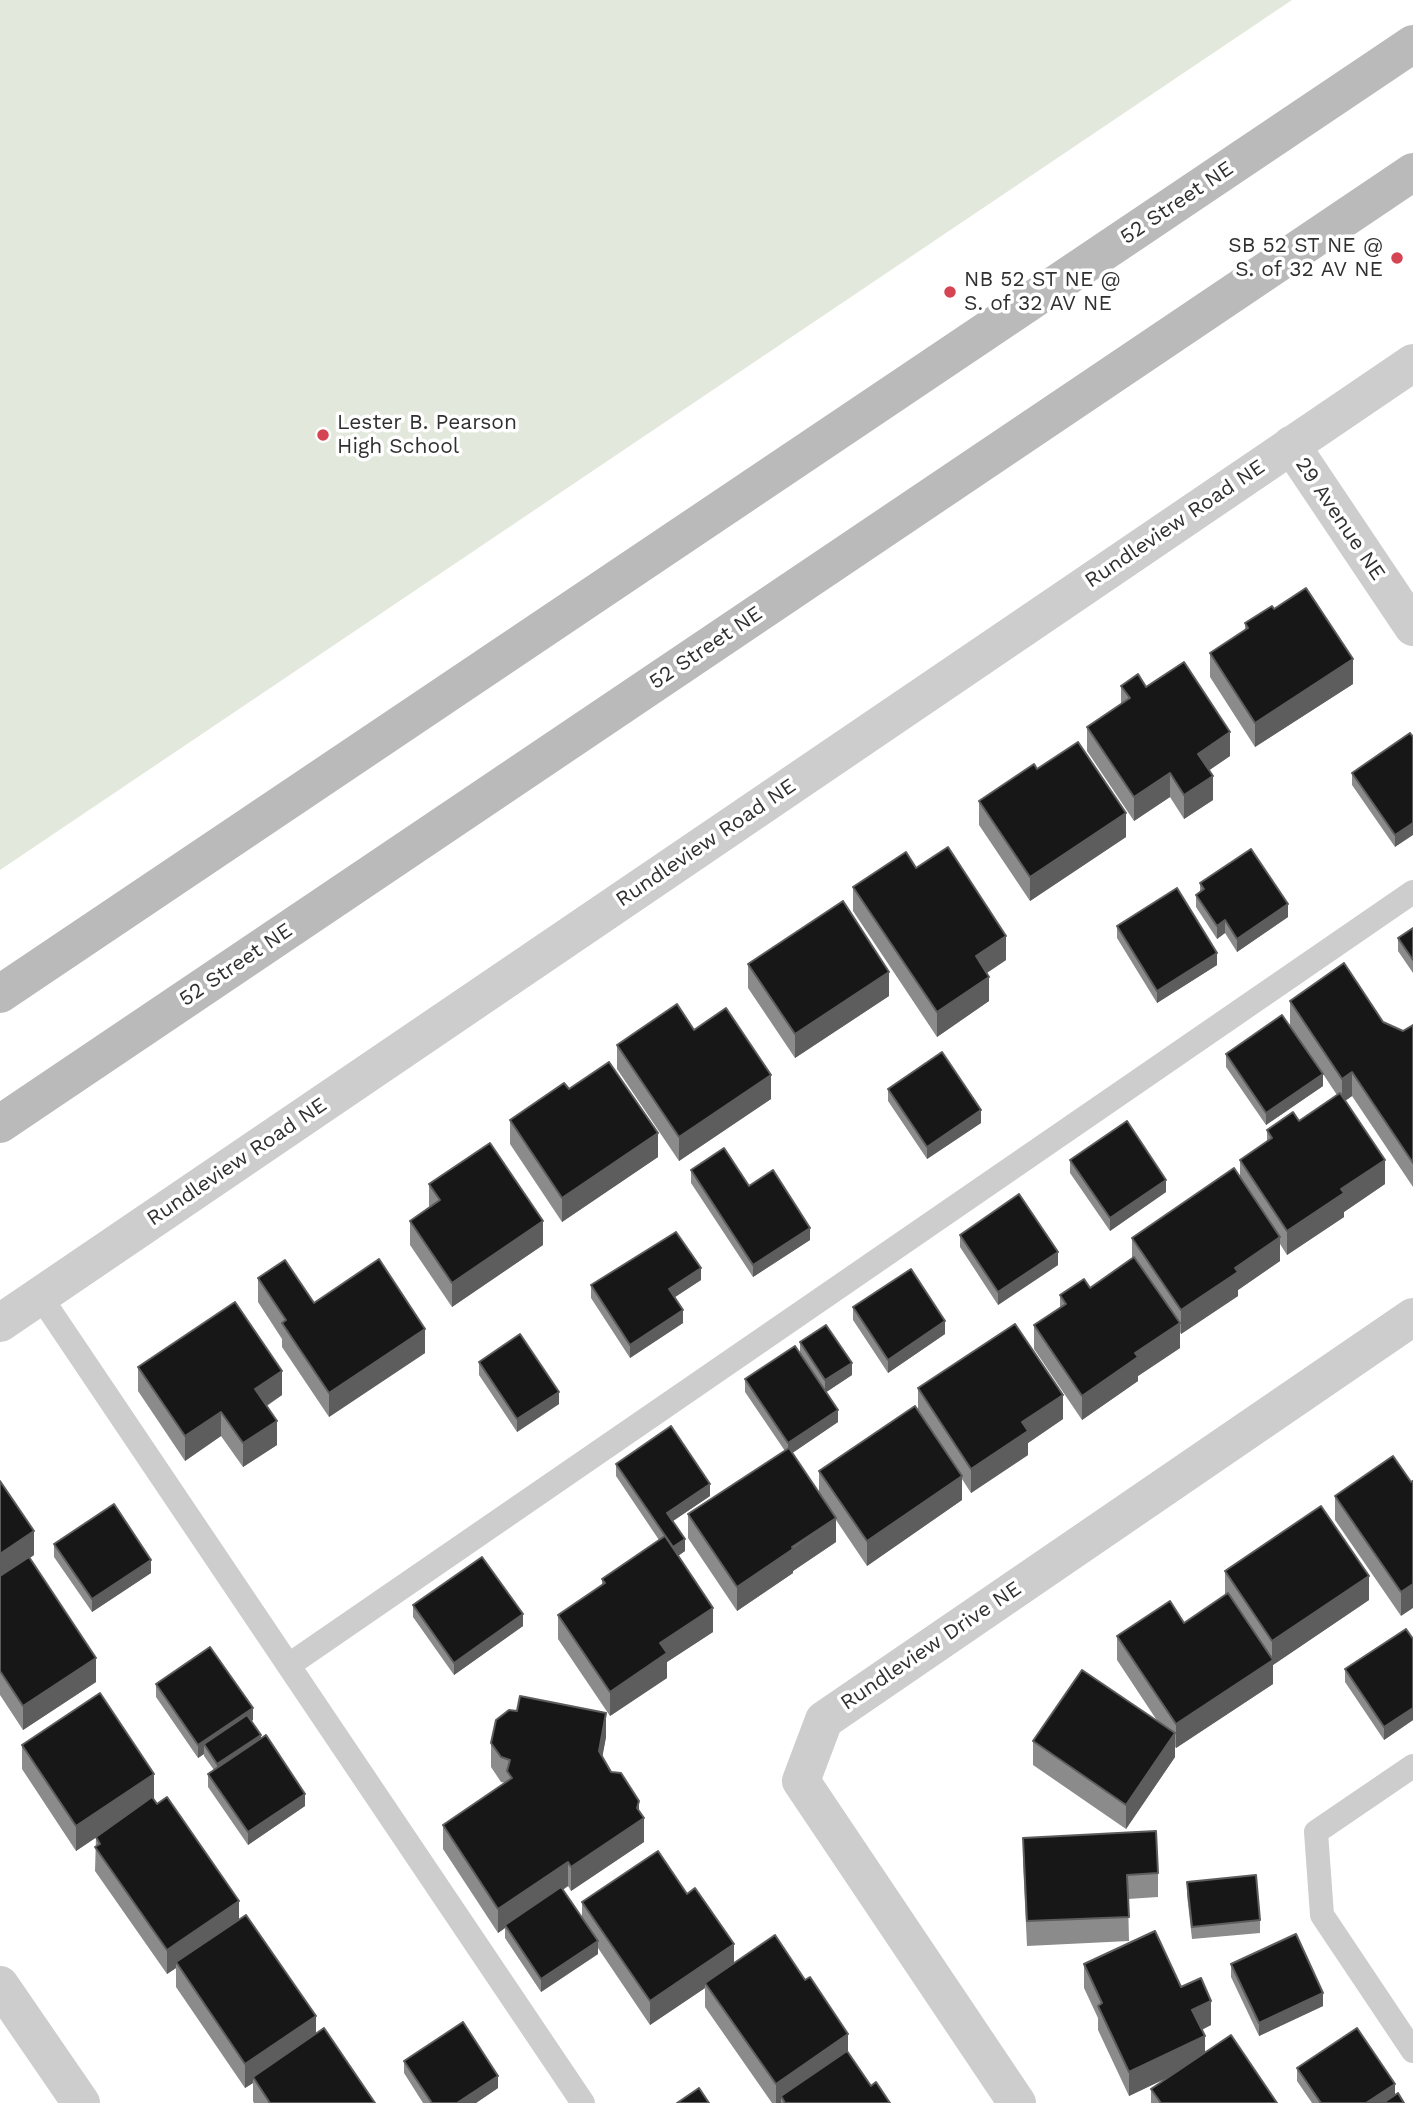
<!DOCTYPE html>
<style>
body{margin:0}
canvas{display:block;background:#fff}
</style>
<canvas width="1413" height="2103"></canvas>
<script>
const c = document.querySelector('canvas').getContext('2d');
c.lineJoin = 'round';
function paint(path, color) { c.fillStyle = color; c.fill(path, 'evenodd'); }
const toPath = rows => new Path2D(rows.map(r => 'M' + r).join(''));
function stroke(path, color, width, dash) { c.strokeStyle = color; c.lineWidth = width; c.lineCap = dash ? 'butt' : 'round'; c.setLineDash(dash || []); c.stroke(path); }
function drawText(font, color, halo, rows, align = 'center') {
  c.font = font + ' "Work Sans",sans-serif'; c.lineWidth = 7; c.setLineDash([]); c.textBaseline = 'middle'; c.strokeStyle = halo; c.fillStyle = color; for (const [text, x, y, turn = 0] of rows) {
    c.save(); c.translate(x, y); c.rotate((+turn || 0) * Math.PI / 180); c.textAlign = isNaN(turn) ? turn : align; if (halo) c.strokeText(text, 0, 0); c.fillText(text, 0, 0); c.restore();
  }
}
paint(toPath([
 [0,0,1292,0,0,870]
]), '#e3e8dc');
stroke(toPath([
 [40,1296,583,2103],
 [289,1665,1413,892],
 [1413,1766,1316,1832,1322,1915,1413,2051]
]), '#cdcdcd', 24);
stroke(toPath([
 [1291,445,1413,627],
 [0,1323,1413,363],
 [0,1985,81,2103],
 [1017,2103,801,1781,824,1720,1413,1317]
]), '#cdcdcd', 38);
stroke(toPath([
 [0,994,1413,44],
 [0,1124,1413,172]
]), '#bababa', 38);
paint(toPath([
 [1274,609,1353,684,1255,747,1210,677,1210,653,1245,631,1245,623],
 [1121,686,1146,687,1230,756,1209,770,1213,800,1184,819,1170,797,1134,821,1087,751,1087,727,1121,704],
 [1413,737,1395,847,1352,785,1352,773],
 [1037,769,1126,837,1030,901,979,825,979,801],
 [916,868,1006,960,987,973,989,1001,937,1037,853,911,853,887],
 [1200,883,1288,917,1237,952,1225,933,1217,939,1196,907,1196,895,1200,892],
 [1117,926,1217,965,1157,1003,1117,938],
 [1413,928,1413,973,1398,951,1398,938],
 [748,964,889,996,795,1058,748,988],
 [1290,1001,1383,1022,1403,1031,1413,1025,1413,1187,1352,1096,1345,1101,1385,1184,1344,1212,1344,1217,1287,1255,1280,1244,1280,1261,1238,1290,1238,1296,1181,1334,1180,1332,1180,1348,1138,1376,1138,1381,1082,1420,1034,1349,1034,1325,1060,1307,1060,1295,1090,1288,1132,1259,1132,1238,1240,1177,1240,1160,1267,1142,1267,1130,1299,1121,1337,1095,1323,1074,1323,1086,1266,1125,1226,1067,1226,1054,1290,1026],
 [694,1030,771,1099,679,1161,617,1069,617,1045],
 [888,1089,981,1123,927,1159,888,1101],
 [510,1120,658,1157,562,1222,510,1144],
 [1070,1160,1166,1192,1110,1231,1070,1173],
 [691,1170,749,1186,810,1240,753,1277,691,1183],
 [429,1184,543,1245,452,1307,410,1245,410,1221,429,1208],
 [960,1235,1058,1265,998,1305,960,1247],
 [258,1278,425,1353,329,1417,282,1347,282,1339,258,1302],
 [701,1280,675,1297,683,1323,630,1358,591,1298,591,1285],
 [853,1307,945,1334,888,1373,853,1320],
 [800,1342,852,1375,826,1392,838,1422,792,1453,819,1493,819,1471,918,1410,918,1388,1063,1419,1028,1443,1028,1455,971,1493,962,1479,962,1500,867,1566,836,1520,836,1542,793,1571,793,1573,737,1611,688,1538,688,1514,785,1451,745,1392,745,1379,800,1353],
 [479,1362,559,1404,517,1432,479,1375],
 [138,1367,282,1395,267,1406,277,1445,243,1467,221,1436,185,1461,138,1391],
 [616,1464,710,1496,673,1521,685,1551,678,1556,713,1632,667,1662,667,1678,610,1716,558,1639,558,1615,602,1585,602,1579,659,1540,616,1476],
 [0,1481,34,1555,30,1558,96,1682,23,1730,0,1695],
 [1411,1482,1401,1616,1335,1520,1335,1496],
 [54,1544,151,1573,92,1612,54,1557],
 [1225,1571,1369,1600,1273,1665,1273,1684,1176,1748,1175,1747,1175,1757,1126,1829,1033,1765,1033,1741,1158,1722,1117,1660,1117,1636,1184,1623,1225,1595],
 [413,1605,523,1626,454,1675,413,1617],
 [1413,1639,1413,1720,1384,1740,1345,1682,1345,1669],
 [156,1684,253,1720,251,1721,261,1739,305,1806,248,1845,208,1787,208,1774,214,1770,204,1756,204,1754,198,1758,156,1697],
 [606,1737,602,1757,639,1811,644,1842,571,1891,568,1886,563,1890,582,1919,582,1902,734,1964,848,2053,871,2086,890,2103,772,2103,705,2007,705,1988,650,2025,598,1948,598,1954,541,1992,505,1938,505,1928,498,1933,443,1849,443,1825,506,1783,501,1782,491,1767,491,1743],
 [22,1745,154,1799,153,1799,239,1919,316,2034,375,2103,254,2103,253,2101,253,2083,245,2088,176,1987,176,1968,167,1974,95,1871,96,1837,76,1851,22,1769],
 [1023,1838,1158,1873,1158,1897,1128,1899,1129,1941,1027,1946,1023,1862],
 [1187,1882,1260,1920,1260,1933,1192,1939,1187,1895],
 [1084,1964,1181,1987,1211,2025,1202,2030,1205,2053,1277,2103,1151,2103,1151,2089,1168,2077,1129,2096,1098,2030,1098,2018,1084,1988],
 [1231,1964,1323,2006,1259,2036,1231,1977],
 [404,2061,498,2088,476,2103,423,2103,404,2073],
 [1297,2068,1395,2095,1404,2103,1312,2103,1297,2081]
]), '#8b8b8b');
paint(toPath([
 [1353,659,1353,684,1255,747,1255,723],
 [1230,732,1230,756,1198,778,1198,754],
 [1170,773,1170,797,1134,821,1134,797],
 [1213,776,1213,800,1184,819,1184,795],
 [1126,813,1126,837,1030,901,1030,877],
 [1413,823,1413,835,1395,847,1395,835],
 [1288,904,1288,917,1237,952,1237,939],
 [1225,920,1225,933,1217,939,1217,926],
 [1006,936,1006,960,976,980,976,956],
 [1217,953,1217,965,1157,1003,1157,991],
 [889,972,889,996,795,1058,795,1034],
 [989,977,989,1001,937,1037,937,1012],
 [1352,1072,1352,1096,1342,1103,1342,1079],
 [1323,1074,1323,1086,1266,1125,1266,1113],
 [771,1075,771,1099,679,1161,679,1137],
 [981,1110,981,1123,927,1159,927,1147],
 [658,1133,658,1157,562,1222,562,1198],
 [1385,1160,1385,1184,1344,1212,1344,1217,1287,1255,1287,1231,1341,1189],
 [1166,1180,1166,1192,1110,1231,1110,1218],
 [543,1221,543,1245,452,1307,452,1283],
 [810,1228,810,1240,753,1277,753,1265],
 [1280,1237,1280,1261,1238,1290,1238,1296,1181,1334,1181,1310,1235,1268],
 [1058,1252,1058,1265,998,1305,998,1292],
 [701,1268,701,1280,669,1301,669,1289],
 [683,1310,683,1323,630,1358,630,1345],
 [945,1321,945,1334,888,1373,888,1360],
 [1180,1323,1180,1348,1138,1376,1138,1381,1082,1420,1082,1396,1135,1353],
 [425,1329,425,1353,329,1417,329,1393],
 [852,1363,852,1375,825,1393,825,1380],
 [282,1371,282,1395,255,1413,255,1389],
 [559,1392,559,1404,517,1432,517,1419],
 [1063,1395,1063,1419,1028,1443,1028,1455,971,1493,971,1469,1022,1422],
 [838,1410,838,1422,788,1456,788,1443],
 [221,1412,221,1436,185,1461,185,1436],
 [277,1421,277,1445,243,1467,243,1443],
 [962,1476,962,1500,867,1566,867,1541],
 [710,1484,710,1496,667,1525,667,1513],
 [836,1518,836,1542,793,1571,793,1573,737,1611,737,1587],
 [34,1531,34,1555,0,1578,0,1554],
 [685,1539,685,1551,672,1560,672,1547],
 [151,1560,151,1573,92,1612,92,1599],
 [1369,1576,1369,1600,1273,1665,1273,1684,1176,1748,1176,1724,1272,1660,1272,1641],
 [1413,1584,1413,1608,1401,1616,1401,1592],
 [713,1608,713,1632,667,1662,667,1678,610,1716,610,1692,660,1643],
 [523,1614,523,1626,454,1675,454,1663],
 [96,1658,96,1682,23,1730,23,1706],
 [253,1708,253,1720,209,1751,204,1744,204,1754,198,1758,198,1745],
 [1413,1708,1413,1720,1384,1740,1384,1727],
 [606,1713,606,1737,599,1775,599,1751],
 [1175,1733,1175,1757,1126,1829,1126,1805],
 [261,1735,261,1748,217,1776,217,1764],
 [154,1774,154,1799,76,1851,76,1826],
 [305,1794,305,1806,248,1845,248,1832],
 [639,1801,639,1821,644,1818,644,1842,571,1891,571,1867,637,1808],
 [568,1862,568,1886,506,1927,505,1925,505,1928,498,1933,498,1909],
 [239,1901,239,1925,176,1962,176,1968,167,1974,167,1950],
 [598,1941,598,1954,541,1992,541,1979],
 [734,1944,734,1969,705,1983,705,1988,650,2025,650,2001],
 [1323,1993,1323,2006,1259,2036,1259,2023],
 [1211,2001,1211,2025,1192,2034,1192,2010],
 [316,2016,316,2040,253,2077,253,2083,245,2088,245,2064],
 [848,2034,848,2058,781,2096,781,2103,776,2103,776,2084],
 [1205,2036,1205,2060,1129,2096,1129,2072],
 [498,2076,498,2088,476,2103,457,2103],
 [1395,2084,1395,2096,1385,2103,1366,2103]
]), '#5d5d5d');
const building = toPath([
 [1306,588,1353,659,1255,723,1210,653,1248,628,1245,623,1272,606,1274,609,1306,588],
 [1184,662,1230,732,1198,754,1213,776,1184,795,1170,773,1134,797,1087,727,1130,698,1121,686,1138,674,1146,687,1184,662],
 [1410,733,1413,737,1413,823,1395,835,1352,773,1410,733],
 [1078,742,1126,813,1030,877,979,801,1034,764,1037,769,1078,742],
 [948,847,1006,936,976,956,989,977,937,1012,853,887,906,852,916,868,948,847],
 [1251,849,1288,904,1237,939,1225,920,1217,926,1196,895,1204,889,1200,883,1251,849],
 [1177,888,1217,953,1157,991,1117,926,1177,888],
 [843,901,889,972,795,1034,748,964,843,901],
 [1413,928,1413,960,1398,938,1413,928],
 [1344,963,1383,1022,1403,1031,1413,1025,1413,1163,1352,1072,1342,1079,1290,1001,1344,963],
 [677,1004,694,1030,726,1008,771,1075,679,1137,617,1045,677,1004],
 [1282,1015,1323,1074,1266,1113,1226,1054,1282,1015],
 [942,1052,981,1110,927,1147,888,1089,942,1052],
 [609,1062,658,1133,562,1198,510,1120,564,1083,569,1089,609,1062],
 [1340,1093,1385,1160,1341,1189,1344,1193,1287,1231,1240,1160,1272,1138,1267,1130,1293,1112,1299,1121,1340,1093],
 [1127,1121,1166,1180,1110,1218,1070,1160,1127,1121],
 [490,1143,543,1221,452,1283,410,1221,440,1200,429,1184,490,1143],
 [724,1148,749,1186,773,1170,810,1228,753,1265,691,1170,724,1148],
 [1234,1168,1280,1237,1235,1268,1238,1272,1181,1310,1132,1238,1234,1168],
 [1019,1194,1058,1252,998,1292,960,1235,1019,1194],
 [676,1232,701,1268,669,1289,683,1310,630,1345,591,1285,676,1232],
 [1134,1257,1180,1323,1135,1353,1138,1357,1082,1396,1034,1325,1066,1304,1060,1295,1084,1279,1090,1288,1134,1257],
 [379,1259,425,1329,329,1393,282,1323,286,1320,258,1278,285,1260,314,1303,379,1259],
 [911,1269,945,1321,888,1360,853,1307,911,1269],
 [235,1302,282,1371,255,1389,277,1421,243,1443,221,1412,185,1436,138,1367,235,1302],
 [1015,1324,1063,1395,1022,1422,1028,1431,971,1469,918,1388,1015,1324],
 [826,1325,852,1363,825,1380,800,1342,826,1325],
 [520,1334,559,1392,517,1419,479,1362,520,1334],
 [795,1346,838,1410,788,1443,745,1379,795,1346],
 [915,1406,962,1476,867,1541,819,1471,915,1406],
 [671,1426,710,1484,667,1513,685,1539,673,1547,616,1464,671,1426],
 [789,1448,836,1518,792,1547,793,1549,737,1587,688,1514,789,1448],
 [1393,1456,1411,1482,1413,1481,1413,1584,1401,1592,1335,1496,1393,1456],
 [0,1481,34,1531,0,1554,0,1481],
 [114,1504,151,1560,92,1599,54,1544,114,1504],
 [1321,1506,1369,1576,1272,1641,1225,1571,1321,1506],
 [665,1536,713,1608,660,1643,667,1653,610,1692,558,1615,605,1583,602,1579,665,1536],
 [29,1557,96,1658,23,1706,0,1671,0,1576,29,1557],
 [482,1557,523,1614,454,1663,413,1605,482,1557],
 [1228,1593,1273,1660,1176,1724,1117,1636,1170,1601,1184,1623,1228,1593],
 [1406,1629,1413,1639,1413,1708,1384,1727,1345,1669,1406,1629],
 [210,1647,253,1708,198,1745,156,1684,210,1647],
 [1082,1670,1175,1733,1126,1805,1033,1741,1082,1670],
 [100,1693,154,1774,76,1826,22,1745,100,1693],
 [520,1696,606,1713,599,1751,611,1772,621,1773,639,1801,637,1808,644,1818,571,1867,568,1862,498,1909,443,1825,512,1778,507,1771,510,1760,501,1757,491,1743,496,1720,509,1710,517,1711,520,1696],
 [247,1715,261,1735,217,1764,204,1744,247,1715],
 [266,1735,305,1794,248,1832,208,1774,266,1735],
 [152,1797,157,1804,167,1797,239,1901,167,1950,95,1847,100,1844,96,1837,152,1797],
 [1156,1831,1158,1873,1127,1875,1129,1917,1027,1921,1023,1838,1156,1831],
 [658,1851,687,1894,695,1888,734,1944,650,2001,582,1902,658,1851],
 [1256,1875,1260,1920,1192,1927,1187,1882,1256,1875],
 [561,1887,598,1941,541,1979,505,1925,561,1887],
 [246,1915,316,2016,245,2064,176,1962,246,1915],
 [1155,1931,1181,1987,1201,1978,1211,2001,1192,2010,1205,2036,1129,2072,1098,2006,1102,2003,1084,1964,1155,1931],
 [1296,1934,1323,1993,1259,2023,1231,1964,1296,1934],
 [775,1935,805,1980,810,1977,848,2034,776,2084,705,1983,775,1935],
 [463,2022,498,2076,457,2103,432,2103,404,2061,463,2022],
 [324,2028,375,2103,270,2103,253,2077,324,2028],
 [1357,2028,1395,2084,1366,2103,1321,2103,1297,2068,1357,2028],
 [1231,2035,1277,2103,1161,2103,1151,2089,1231,2035],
 [847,2051,871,2086,876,2082,890,2103,785,2103,781,2096,847,2051],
 [699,2088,709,2103,677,2103,699,2088],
 [1398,2093,1404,2103,1383,2103,1398,2093]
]);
paint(building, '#171717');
stroke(building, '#5d5d5d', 2);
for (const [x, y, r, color] of [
 [1397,258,7,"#d44453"],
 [950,292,7,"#d44453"],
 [323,435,7,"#d44453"]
]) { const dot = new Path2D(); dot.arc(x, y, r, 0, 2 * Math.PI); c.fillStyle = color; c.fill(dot); stroke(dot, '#fff', 2.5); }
drawText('21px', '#303030', '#fff', [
 ["52 Street NE",1177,203,-34],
 ["29 Avenue NE",1340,519,56],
 ["Rundleview Road NE",1175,524,-34],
 ["52 Street NE",706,648,-34],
 ["Rundleview Road NE",706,843,-34],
 ["52 Street NE",236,965,-34],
 ["Rundleview Road NE",237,1162,-34],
 ["Rundleview Drive NE",931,1646,-34]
]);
drawText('21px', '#303030', '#fff', [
 ["SB 52 ST NE @",1383,246,"right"],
 ["S. of 32 AV NE",1383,270,"right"],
 ["NB 52 ST NE @",964,280],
 ["S. of 32 AV NE",964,304],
 ["Lester B. Pearson",337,423],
 ["High School",337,447]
], 'left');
</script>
